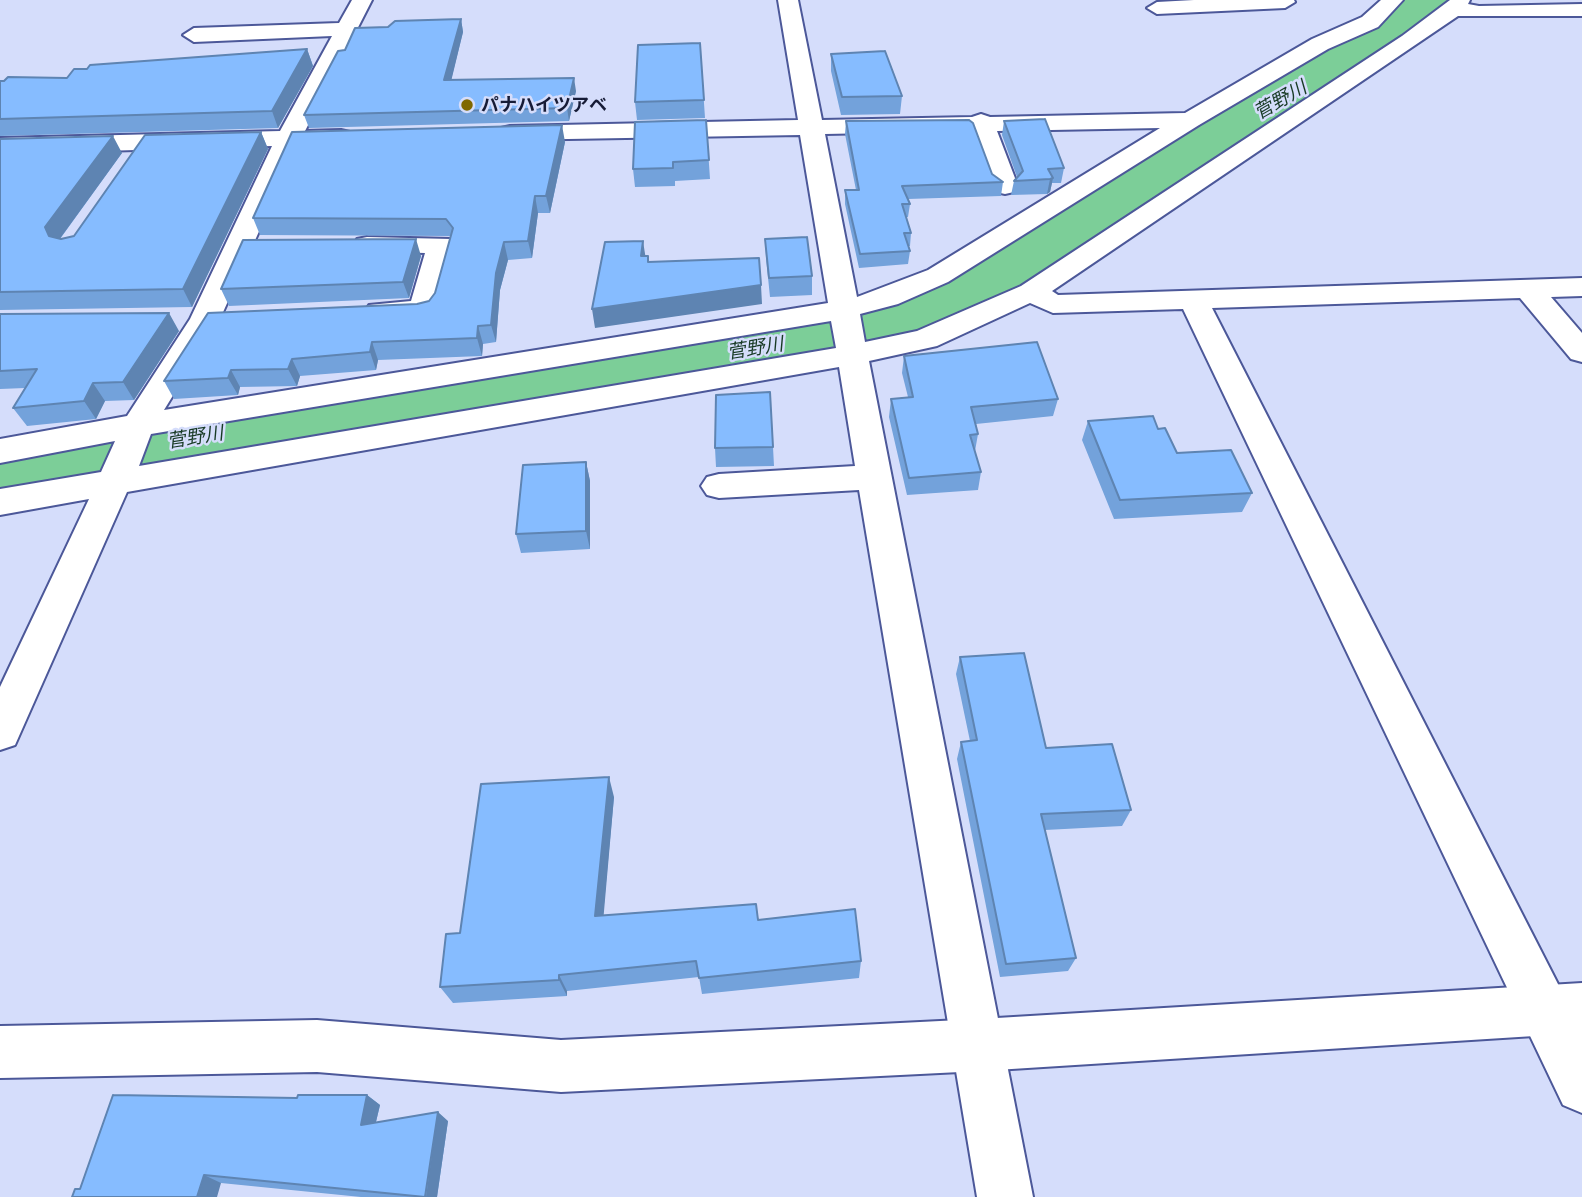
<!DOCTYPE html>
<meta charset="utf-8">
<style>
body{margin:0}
canvas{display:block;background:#d5ddfb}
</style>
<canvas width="1582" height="1197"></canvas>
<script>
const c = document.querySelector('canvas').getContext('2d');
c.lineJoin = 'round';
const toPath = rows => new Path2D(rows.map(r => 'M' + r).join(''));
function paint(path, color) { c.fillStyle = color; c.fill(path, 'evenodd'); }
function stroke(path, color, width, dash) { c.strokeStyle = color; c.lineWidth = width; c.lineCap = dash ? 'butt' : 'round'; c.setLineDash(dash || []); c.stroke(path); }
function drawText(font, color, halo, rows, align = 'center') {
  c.font = font + ' Barlow,"Noto Sans JP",sans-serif'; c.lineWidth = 5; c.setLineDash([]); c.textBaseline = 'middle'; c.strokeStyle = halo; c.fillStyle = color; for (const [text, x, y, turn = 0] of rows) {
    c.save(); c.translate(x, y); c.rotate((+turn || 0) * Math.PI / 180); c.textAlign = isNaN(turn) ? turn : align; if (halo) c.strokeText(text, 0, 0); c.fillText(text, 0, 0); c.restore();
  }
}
paint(toPath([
 [1398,0,1447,0,1421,38,1217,160,1029,286,922,340,733,378,0,497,0,441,733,332,879,307,981,258,1175,136,1385,16,1398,0]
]), '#7cce98');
const minor = toPath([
 [352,0,372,0,305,131,341,130,350,132,353,137,350,142,341,144,297,146,220,319,164,410,828,303,800,135,510,140,501,138,498,133,501,128,510,126,798,120,778,0,798,0,822,120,972,117,981,114,990,117,1185,113,1312,39,1362,17,1381,0,1403,0,1378,27,1328,49,1199,125,948,282,898,304,860,314,865,342,917,331,1021,286,1402,36,1450,0,1470,0,1468,4,1479,6,1582,4,1582,16,1458,16,1052,291,1058,295,1582,278,1582,296,1551,297,1582,333,1582,362,1571,359,1520,298,1212,308,1582,1031,1582,1113,1563,1105,1183,309,1053,313,1030,303,937,346,869,361,1033,1197,977,1197,859,490,719,498,707,495,701,486,707,477,719,474,855,466,839,367,127,492,15,745,0,750,0,687,89,499,0,515,0,489,101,472,115,441,0,463,0,439,127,416,190,319,272,146,0,154,0,138,280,131,332,36,194,42,183,35,194,28,339,23,352,0],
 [1160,128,928,270,857,297,825,134,973,131,992,186,996,192,1005,194,1014,192,1018,186,997,131,1160,128],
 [831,321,836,348,139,466,151,434,831,321],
 [1194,0,1294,0,1295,2,1285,8,1157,14,1147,8,1157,2,1194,0],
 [367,237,451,239,455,245,434,316,380,320,369,317,365,311,369,305,411,301,425,253,357,251,353,245,357,239,367,237]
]);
const tertiary = toPath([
 [1582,983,1582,1033,980,1071,561,1092,317,1072,0,1078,0,1026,317,1020,561,1040,980,1019,1582,983]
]);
stroke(minor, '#4c5899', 4);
stroke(tertiary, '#4c5899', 4);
paint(minor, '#fff');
paint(tertiary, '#fff');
paint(toPath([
 [461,19,463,32,451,80,576,91,569,121,309,128,304,115,388,27],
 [700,43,705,118,637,120,635,102],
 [307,49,313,66,278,128,0,136,0,81,67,78],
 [831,54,902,96,900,114,841,115,831,71],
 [706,120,710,179,675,181,675,186,635,187,633,169],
 [846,121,992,174,1003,182,1001,196,908,199,910,204,908,217,906,217,911,233,910,246,908,246,910,251,908,264,859,268,845,204,845,190,856,190,845,134],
 [1004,121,1064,168,1061,183,1052,183,1050,192,1047,194,1011,195,1014,181,1017,177,1002,135],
 [261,132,268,149,192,307,0,310,0,139,122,153,60,239,74,236],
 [565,142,550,213,538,213,532,258,508,260,500,290,496,342,483,344,482,356,378,360,376,370,300,376,297,386,240,387,238,395,174,399,164,381,429,301,435,293,451,236,260,235,253,218],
 [765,239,812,276,812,295,770,297,766,258],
 [421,256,409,298,229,306,221,289],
 [0,314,179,331,134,400,105,401,96,419,27,426,13,408,25,388,0,389],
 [904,356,1058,399,1053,416,976,424,978,434,975,451,981,472,978,490,907,495,889,417,891,399,908,397,902,373],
 [1088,421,1158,429,1177,453,1252,493,1242,512,1114,519,1082,440],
 [773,447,774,466,716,467,715,448],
 [586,462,590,481,590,549,521,553,516,534],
 [960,657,1046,748,1131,810,1122,826,1045,830,1076,958,1068,971,1000,977,957,759,961,742,970,741,956,674],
 [614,797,603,915,758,920,861,961,859,978,702,994,699,977,567,991,567,996,453,1003,440,987,460,933],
 [367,1095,380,1105,376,1122,448,1121,437,1197,361,1197,221,1183,80,1189,297,1098]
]), '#73a2db');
paint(toPath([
 [461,19,463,32,448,94,444,80],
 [307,49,313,66,278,128,272,111],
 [574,78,576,91,569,121,567,108],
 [562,125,565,142,550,213,546,196],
 [261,132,268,149,192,307,183,289],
 [113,136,122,153,56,244,49,236,45,227],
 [1053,178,1050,192,1047,194,1050,179],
 [535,196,538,213,532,258,528,241],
 [416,239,421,256,409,298,403,282],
 [643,241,646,260,641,256],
 [504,242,508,260,500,290,496,342,491,325,496,273],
 [761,285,762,304,595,328,592,309],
 [169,313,179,331,134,400,123,382],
 [478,326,483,344,482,356,477,338],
 [372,342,378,360,376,370,370,352],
 [292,359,300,376,297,386,288,369],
 [231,370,240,387,238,395,228,378],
 [93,383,105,401,96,419,84,401],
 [586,462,590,481,590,549,586,531],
 [609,777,614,797,602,934,595,916],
 [559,975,567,991,567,996,559,980],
 [367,1095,380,1105,373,1134,361,1125],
 [438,1112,448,1121,437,1197,426,1197],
 [204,1175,221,1183,217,1197,197,1197]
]), '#5e84b2');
const building = toPath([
 [461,19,444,80,574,78,567,108,304,115,338,51,345,50,355,28,388,27,395,21,461,19],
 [700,43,704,100,635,102,638,45,700,43],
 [307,49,272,111,0,119,0,81,4,81,8,77,67,78,74,69,87,69,90,65,307,49],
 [885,51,902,96,842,97,831,54,885,51],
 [1045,119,1064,168,1048,169,1053,178,1050,179,1014,181,1023,171,1004,121,1045,119],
 [706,120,709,160,673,162,673,168,633,169,635,122,706,120],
 [969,120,973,123,992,174,1003,182,902,186,910,204,902,204,911,233,904,233,910,251,860,254,845,190,859,190,846,121,969,120],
 [562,125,546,196,535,196,528,241,504,242,496,273,491,325,478,326,477,338,372,342,370,352,292,359,288,369,231,370,228,378,164,381,208,313,417,304,429,301,435,293,453,228,446,219,253,218,292,132,562,125],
 [261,132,183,289,0,292,0,139,113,136,45,227,49,236,61,239,74,236,145,135,261,132],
 [807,237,812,276,769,278,765,239,807,237],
 [416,239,403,282,221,289,243,240,416,239],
 [643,241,641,256,648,256,648,262,759,258,761,285,592,309,605,242,643,241],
 [169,313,123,382,93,383,84,401,13,408,37,369,0,371,0,314,169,313],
 [1037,342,1058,399,971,407,978,434,970,435,981,472,909,478,891,399,913,397,904,356,1037,342],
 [770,392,773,447,715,448,716,395,770,392],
 [1153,416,1158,429,1165,428,1177,453,1231,450,1252,493,1120,500,1088,421,1153,416],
 [586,462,586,531,516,534,523,465,586,462],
 [1024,653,1046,748,1112,744,1131,810,1041,814,1076,958,1006,964,961,742,977,740,960,657,1024,653],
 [609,777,595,916,756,904,758,920,855,909,861,961,699,978,696,961,559,975,559,980,440,987,446,934,460,933,481,784,609,777],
 [113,1095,297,1098,298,1095,367,1095,361,1125,438,1112,425,1197,204,1175,197,1197,72,1197,75,1189,80,1189,113,1095]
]);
paint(building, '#86bcff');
stroke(building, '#5e84b2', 2);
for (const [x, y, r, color] of [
 [467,105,7,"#7f6800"]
]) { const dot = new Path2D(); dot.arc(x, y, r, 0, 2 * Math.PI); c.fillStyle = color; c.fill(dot); stroke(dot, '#d5ddfb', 2.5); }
drawText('bold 18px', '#161b36', '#d5ddfb', [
 ["パナハイツアベ",481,105]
], 'left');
drawText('italic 19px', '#183a25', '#d5ddfb', [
 ["菅野川",1280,100,-30],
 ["菅野川",755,348,-9],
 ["菅野川",195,437,-9]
]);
</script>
